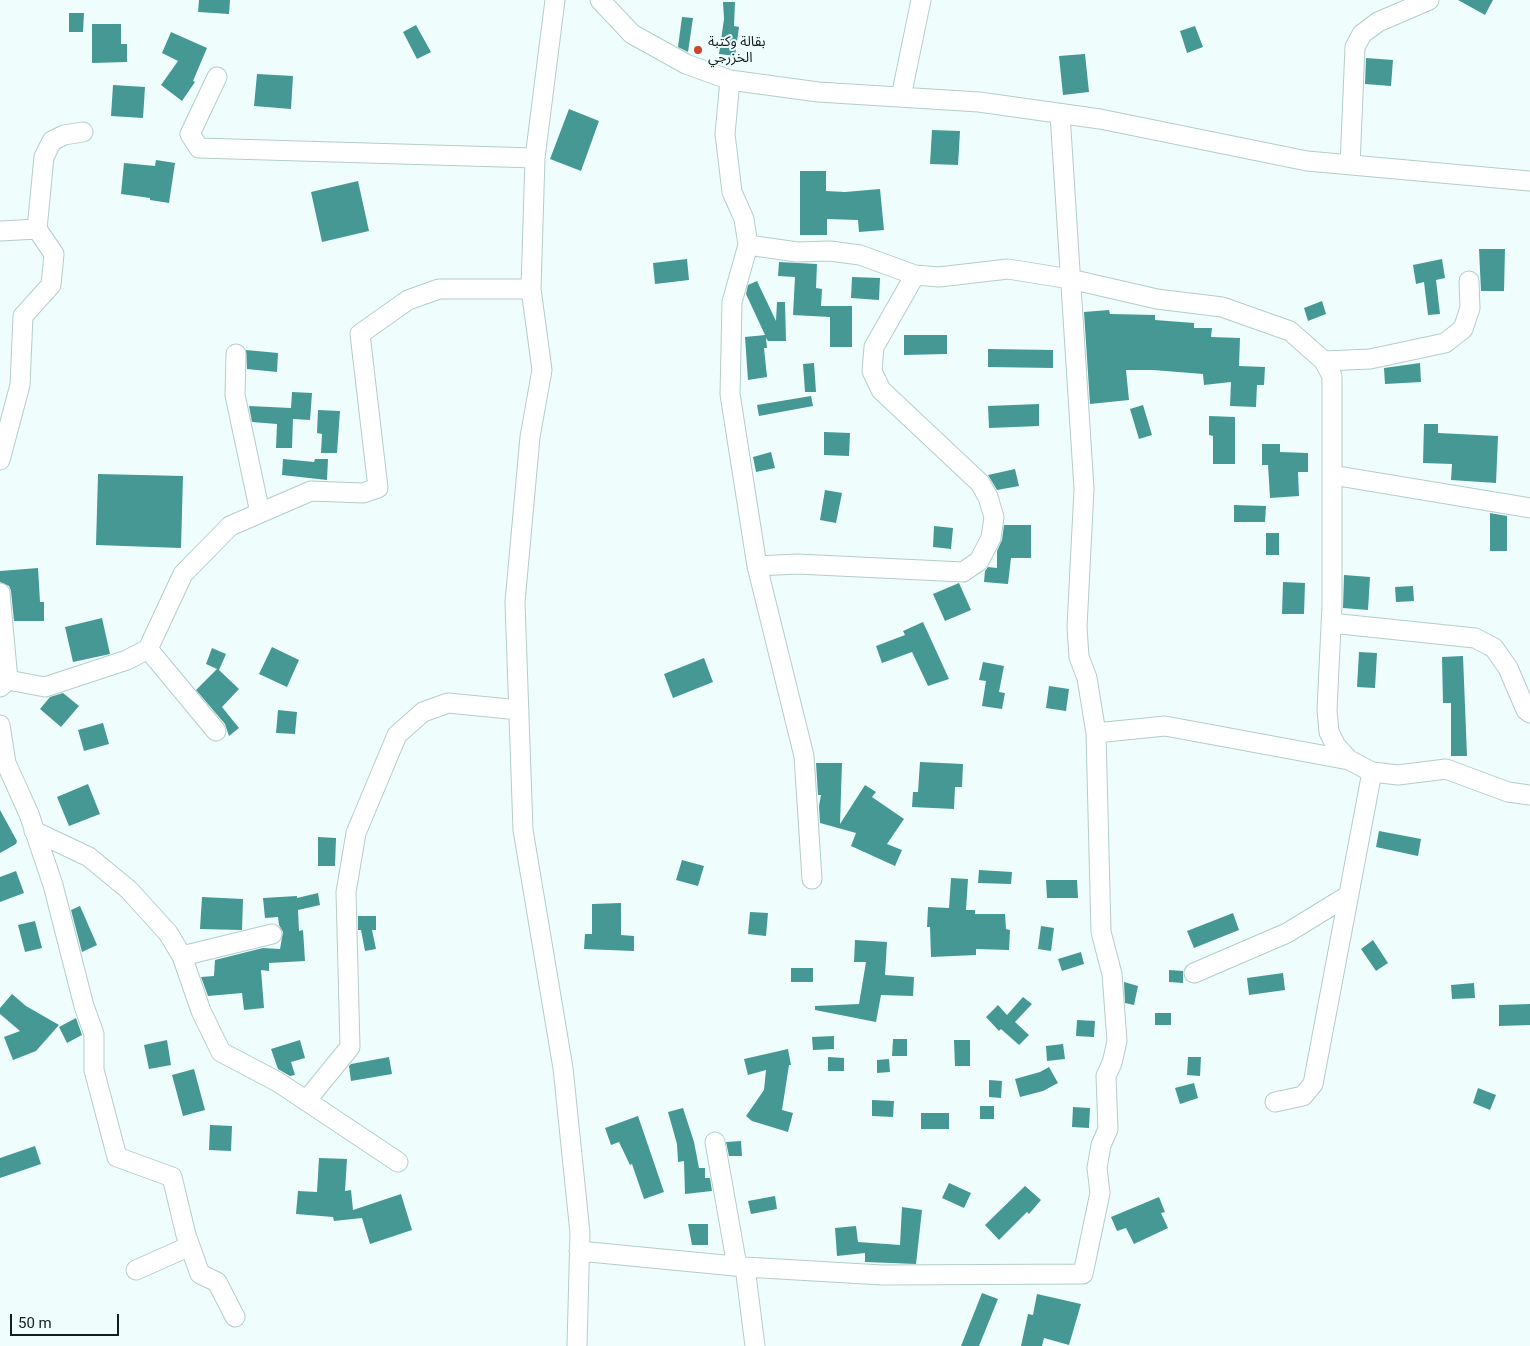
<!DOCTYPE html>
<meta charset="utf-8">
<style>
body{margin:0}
#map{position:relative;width:1530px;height:1346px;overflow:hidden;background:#effefd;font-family:Roboto,sans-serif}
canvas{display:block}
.scale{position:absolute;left:10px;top:1314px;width:109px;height:22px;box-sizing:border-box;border:2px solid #141d1d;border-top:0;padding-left:6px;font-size:15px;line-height:18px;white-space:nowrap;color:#141d1d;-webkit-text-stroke:4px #effefd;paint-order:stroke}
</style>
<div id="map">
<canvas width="1530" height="1346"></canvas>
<div class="scale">50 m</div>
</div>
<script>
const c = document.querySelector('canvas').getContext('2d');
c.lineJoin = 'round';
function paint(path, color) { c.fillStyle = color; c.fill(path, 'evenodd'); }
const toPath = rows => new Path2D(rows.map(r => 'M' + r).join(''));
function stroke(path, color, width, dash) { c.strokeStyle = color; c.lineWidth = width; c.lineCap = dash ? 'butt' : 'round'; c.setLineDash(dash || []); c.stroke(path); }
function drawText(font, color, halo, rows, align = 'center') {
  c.font = font + ' Roboto,"Noto Sans Arabic",sans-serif'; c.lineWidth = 4; c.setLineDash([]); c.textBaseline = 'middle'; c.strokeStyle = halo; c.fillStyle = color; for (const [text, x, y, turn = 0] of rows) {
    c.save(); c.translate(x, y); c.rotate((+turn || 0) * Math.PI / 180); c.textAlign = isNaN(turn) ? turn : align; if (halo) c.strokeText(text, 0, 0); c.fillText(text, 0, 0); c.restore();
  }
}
paint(toPath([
 [199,0,230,0,229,14,198,12],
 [1458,0,1493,0,1485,15],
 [723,2,735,2,734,26,739,27,735,56,719,54,724,19],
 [69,13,84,13,83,32,69,32],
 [682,17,693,18,688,52,678,47],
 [92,24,121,24,121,44,127,44,127,62,92,63],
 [416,25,431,52,417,59,403,32],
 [1195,26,1203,47,1187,53,1180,31],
 [171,32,207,48,193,81,195,82,182,101,161,85,178,61,162,53],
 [1085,54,1089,92,1063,95,1059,56],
 [1366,58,1393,60,1391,86,1365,84],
 [257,74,293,76,291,109,254,106],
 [113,85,145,87,143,118,111,116],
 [569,109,599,121,581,171,550,159],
 [932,130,960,131,958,165,930,164],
 [156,160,175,163,169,203,150,200,150,198,121,194,124,163,155,166],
 [800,171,826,171,826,191,845,192,880,189,884,230,859,232,858,220,827,219,827,235,800,235],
 [358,181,369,231,322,242,311,192],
 [1479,249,1505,249,1504,291,1481,291],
 [687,259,689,280,655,284,653,263],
 [1442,259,1445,278,1436,280,1440,314,1428,315,1424,282,1416,284,1413,265],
 [779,262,817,264,816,288,822,289,821,306,852,306,852,347,830,347,830,317,793,315,795,277,778,276],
 [852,277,880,278,879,300,851,298],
 [757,281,776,321,777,302,785,302,786,341,768,341,766,338,767,348,764,348,767,377,748,380,745,337,765,335,746,294,748,285],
 [1322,301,1326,314,1308,321,1304,308],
 [1109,310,1110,314,1155,315,1155,320,1194,323,1194,328,1212,328,1211,337,1240,338,1239,366,1265,367,1264,385,1257,385,1256,407,1230,406,1231,382,1204,385,1203,374,1153,370,1126,370,1129,400,1090,404,1084,312],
 [904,335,947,335,947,354,904,355],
 [988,349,1053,350,1053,368,988,367],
 [246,350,278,353,277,372,247,369],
 [814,363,816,392,805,392,803,364],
 [1420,363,1421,382,1385,384,1384,368],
 [292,392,312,393,310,420,293,419,292,448,276,448,277,424,252,422,249,406,291,408],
 [811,396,813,406,759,416,757,405],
 [1039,404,1039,426,989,428,988,406],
 [1143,405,1152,435,1139,439,1130,409],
 [318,410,340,411,337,453,321,453,322,434,317,433],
 [1209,416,1235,417,1235,464,1213,464,1213,436,1209,435],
 [1424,424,1438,424,1438,433,1498,436,1496,483,1451,480,1452,464,1423,463],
 [824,432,850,433,849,456,824,455],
 [1262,444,1280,444,1280,452,1308,453,1308,472,1298,472,1299,496,1270,498,1268,465,1262,465],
 [771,452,775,468,756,472,753,457],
 [283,459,314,462,315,459,328,459,327,480,282,475],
 [1015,469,1019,486,997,490,988,475],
 [98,474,183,476,181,548,96,545],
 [825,490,842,493,836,523,820,520],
 [1234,505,1266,506,1265,522,1234,522],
 [1490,513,1507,516,1507,551,1490,551],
 [1004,525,1031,525,1031,558,1011,558,1008,584,984,582,985,571,988,567,997,568,997,551,1002,540],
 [934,526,953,528,951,549,933,547],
 [1266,533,1279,533,1279,555,1266,555],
 [38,568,40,602,44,602,44,621,14,621,11,591,9,586,0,582,0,571],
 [1344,575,1370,577,1368,610,1343,608],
 [1283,582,1305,583,1304,614,1282,614],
 [959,583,971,610,945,621,933,594],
 [1413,586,1414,601,1396,602,1395,587],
 [102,618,110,654,73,662,65,627],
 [923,622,949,679,928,686,912,652,882,663,876,646,905,635,903,631],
 [272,647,299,660,287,687,259,674],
 [212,648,226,654,219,670,239,689,222,707,239,728,229,736,225,724,196,690,217,669,206,664],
 [1359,652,1377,653,1375,688,1357,687],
 [1463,656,1467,756,1451,756,1451,703,1443,703,1442,657],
 [704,658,713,682,673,698,664,674],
 [983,662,1004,666,999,692,1005,693,1002,709,982,706,986,681,979,680],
 [1049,686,1069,689,1066,711,1046,708],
 [63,693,79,706,61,727,40,709,50,697],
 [278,710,297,712,295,734,276,733],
 [103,723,109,744,84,751,78,730],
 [920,762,963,764,962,787,955,787,954,809,912,807,913,792,918,792],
 [816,763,842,763,840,824,865,785,876,792,872,797,904,819,887,844,902,850,895,866,851,846,856,833,820,823,819,806,821,795,818,795],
 [88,784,100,814,69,826,57,797],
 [0,810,17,841,16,844,0,853],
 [1379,831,1421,839,1418,856,1376,847],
 [318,837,336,838,335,866,318,866],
 [682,860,704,866,698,886,676,880],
 [979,870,1012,872,1011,884,978,883],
 [16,871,24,893,0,902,0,877],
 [951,878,968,879,966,910,975,910,975,914,1005,914,1006,929,1010,930,1009,950,976,949,976,955,931,957,930,927,927,927,928,907,949,908],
 [1046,880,1077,880,1078,898,1047,898],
 [318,893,320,905,298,910,299,931,303,930,305,961,269,963,269,971,261,970,264,1008,244,1010,242,993,208,996,201,977,214,976,215,960,263,948,280,949,283,932,279,925,278,917,265,918,263,898,297,896,297,898],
 [202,897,243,899,242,930,200,929],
 [621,903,621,935,634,936,634,951,584,949,585,934,592,934,592,904],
 [80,906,97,945,82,952,71,910],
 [750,912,768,913,766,936,748,934],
 [1233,913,1239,930,1194,948,1187,931],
 [358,916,376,916,376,930,372,930,376,949,365,951,361,930,358,930],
 [35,921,42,948,25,952,18,925],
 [1041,926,1054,928,1051,951,1038,949],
 [855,940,887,942,885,975,914,977,913,996,881,995,876,1022,815,1010,815,1006,859,1004,866,962,854,962],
 [1373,940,1388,963,1376,971,1361,949],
 [1081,952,1084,964,1062,971,1058,959],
 [791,968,813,968,813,982,791,982],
 [1169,970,1183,971,1183,983,1169,982],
 [1283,973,1285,990,1249,995,1247,978],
 [1124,982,1138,986,1134,1005,1125,1003],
 [1474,983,1475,998,1452,999,1451,985],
 [12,994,26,1006,59,1025,36,1051,13,1060,4,1037,20,1031,0,1014,0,1008],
 [1023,997,1032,1004,1015,1022,1029,1035,1019,1045,1001,1029,999,1031,986,1017,998,1005,1007,1015],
 [1530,1004,1530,1025,1499,1026,1499,1005],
 [1155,1013,1171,1013,1171,1025,1155,1025],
 [76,1018,82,1035,67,1043,59,1027],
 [1077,1020,1095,1021,1094,1037,1076,1036],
 [834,1036,834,1049,813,1050,812,1037],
 [893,1039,907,1039,907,1056,892,1056],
 [167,1040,171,1065,149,1069,144,1045],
 [300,1040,305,1058,291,1062,295,1075,290,1076,278,1069,271,1049],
 [954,1040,970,1040,970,1066,955,1066],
 [1063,1044,1065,1059,1047,1061,1046,1046],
 [788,1049,791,1065,789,1065,782,1110,793,1113,788,1132,752,1121,746,1116,764,1090,766,1070,748,1075,744,1059],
 [389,1057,392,1074,351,1081,349,1066,351,1064],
 [828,1057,844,1058,844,1071,828,1071],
 [1188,1057,1201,1057,1200,1076,1187,1075],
 [889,1059,890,1072,877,1073,877,1060],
 [1049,1067,1058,1083,1043,1091,1020,1097,1015,1079,1040,1072],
 [194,1069,205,1110,183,1116,172,1075],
 [989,1080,1002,1081,1001,1098,989,1097],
 [1194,1083,1198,1098,1180,1104,1175,1088],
 [1478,1088,1496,1095,1490,1110,1473,1103],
 [872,1100,894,1101,893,1117,872,1116],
 [980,1106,994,1106,994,1119,980,1119],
 [1073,1107,1090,1108,1089,1128,1072,1127],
 [683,1108,694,1142,699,1168,705,1168,705,1178,710,1178,712,1191,685,1194,684,1161,678,1162,677,1144,668,1112],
 [921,1113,949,1113,949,1129,921,1129],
 [638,1116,664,1192,644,1199,632,1164,630,1165,619,1142,611,1145,605,1128],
 [210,1125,232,1126,231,1151,209,1150],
 [741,1141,742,1156,729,1156,726,1142],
 [35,1146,41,1164,0,1178,0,1158],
 [319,1158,347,1159,345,1191,351,1190,353,1210,401,1194,412,1230,370,1244,362,1218,334,1221,333,1217,296,1214,298,1191,317,1192],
 [949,1183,971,1193,964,1208,942,1198],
 [1025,1186,1041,1200,1029,1214,1027,1212,999,1240,985,1225],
 [775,1196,777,1209,751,1214,748,1201],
 [1159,1197,1165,1212,1161,1213,1168,1228,1134,1244,1126,1228,1117,1231,1111,1217],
 [902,1207,922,1210,916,1264,865,1262,865,1253,837,1256,835,1228,856,1226,858,1242,900,1245],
 [688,1224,708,1224,708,1245,692,1245],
 [982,1293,998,1299,979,1346,961,1346],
 [1037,1294,1081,1304,1069,1345,1044,1338,1042,1346,1021,1346,1028,1314,1033,1315]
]), '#459893');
const minor = toPath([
 [555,0,535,158,531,289,542,370,530,437,515,602,523,830,563,1068,580,1233,577,1346],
 [600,0,632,34,686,64,730,80,818,92,979,102,1100,119,1307,161,1530,181],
 [217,77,190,134,199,148,535,158],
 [730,80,725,134,732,192,744,219,748,245,732,302,730,394,757,566,804,756,812,879],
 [901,97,921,0],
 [1350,165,1355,47,1362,34,1378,22,1429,0],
 [0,231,37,229],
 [748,245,797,252,830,251,860,255,915,275,939,277,1008,269,1070,279,1157,299,1222,307,1290,331,1324,361,1332,376,1332,605,1327,710,1329,732,1336,746,1349,760,1372,772,1398,775,1446,769,1508,792,1530,795],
 [236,354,235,395,260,513],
 [1324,361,1370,359,1445,343,1463,329,1470,308,1469,281],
 [0,460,20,385,23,316,51,285,54,254,37,229,44,157,52,141,64,135,83,132],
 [1332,475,1530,508],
 [757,566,797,564,963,572,979,561,991,538,994,517,988,497,980,483,881,390,872,371,874,347,915,275],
 [0,593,8,680],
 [1331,623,1475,638,1494,648,1508,668,1526,710,1530,713],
 [148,649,183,574,230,526,311,491,363,493,378,488,360,334,408,300,439,289,531,289],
 [0,687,8,680,45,687,127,660,148,649,216,731],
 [0,725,6,763,29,814,53,885,84,1006,94,1034,94,1070,117,1157,172,1177,186,1235,200,1274,217,1282,235,1317],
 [1096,733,1165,726,1349,760],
 [34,831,89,857,129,890,168,933,182,956,201,1011,221,1052,278,1082,398,1162],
 [182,956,272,934],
 [1194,973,1287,933,1349,895],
 [306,1101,350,1047,346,892,356,833,397,735,423,712,448,703,519,710],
 [1275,1102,1303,1096,1313,1084,1372,772],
 [715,1142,737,1266],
 [579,1251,745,1267,755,1346],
 [745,1267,882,1275,1083,1274,1100,1193,1097,1168,1101,1145,1108,1129,1106,1076,1112,1063,1117,1041,1112,974,1101,932,1096,733,1087,678,1079,657,1077,627,1084,489,1060,114],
 [136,1270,190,1246]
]);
stroke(minor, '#b4cdca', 21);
stroke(minor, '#fff', 19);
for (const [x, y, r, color] of [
 [698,50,5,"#cf432d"]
]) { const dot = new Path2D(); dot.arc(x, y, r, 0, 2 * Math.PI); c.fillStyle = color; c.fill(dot); stroke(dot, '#effefd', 2); }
drawText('14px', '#141d1d', '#effefd', [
 ["بقالة وكتبة",708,42],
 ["الخزرجي",708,58]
], 'left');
</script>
